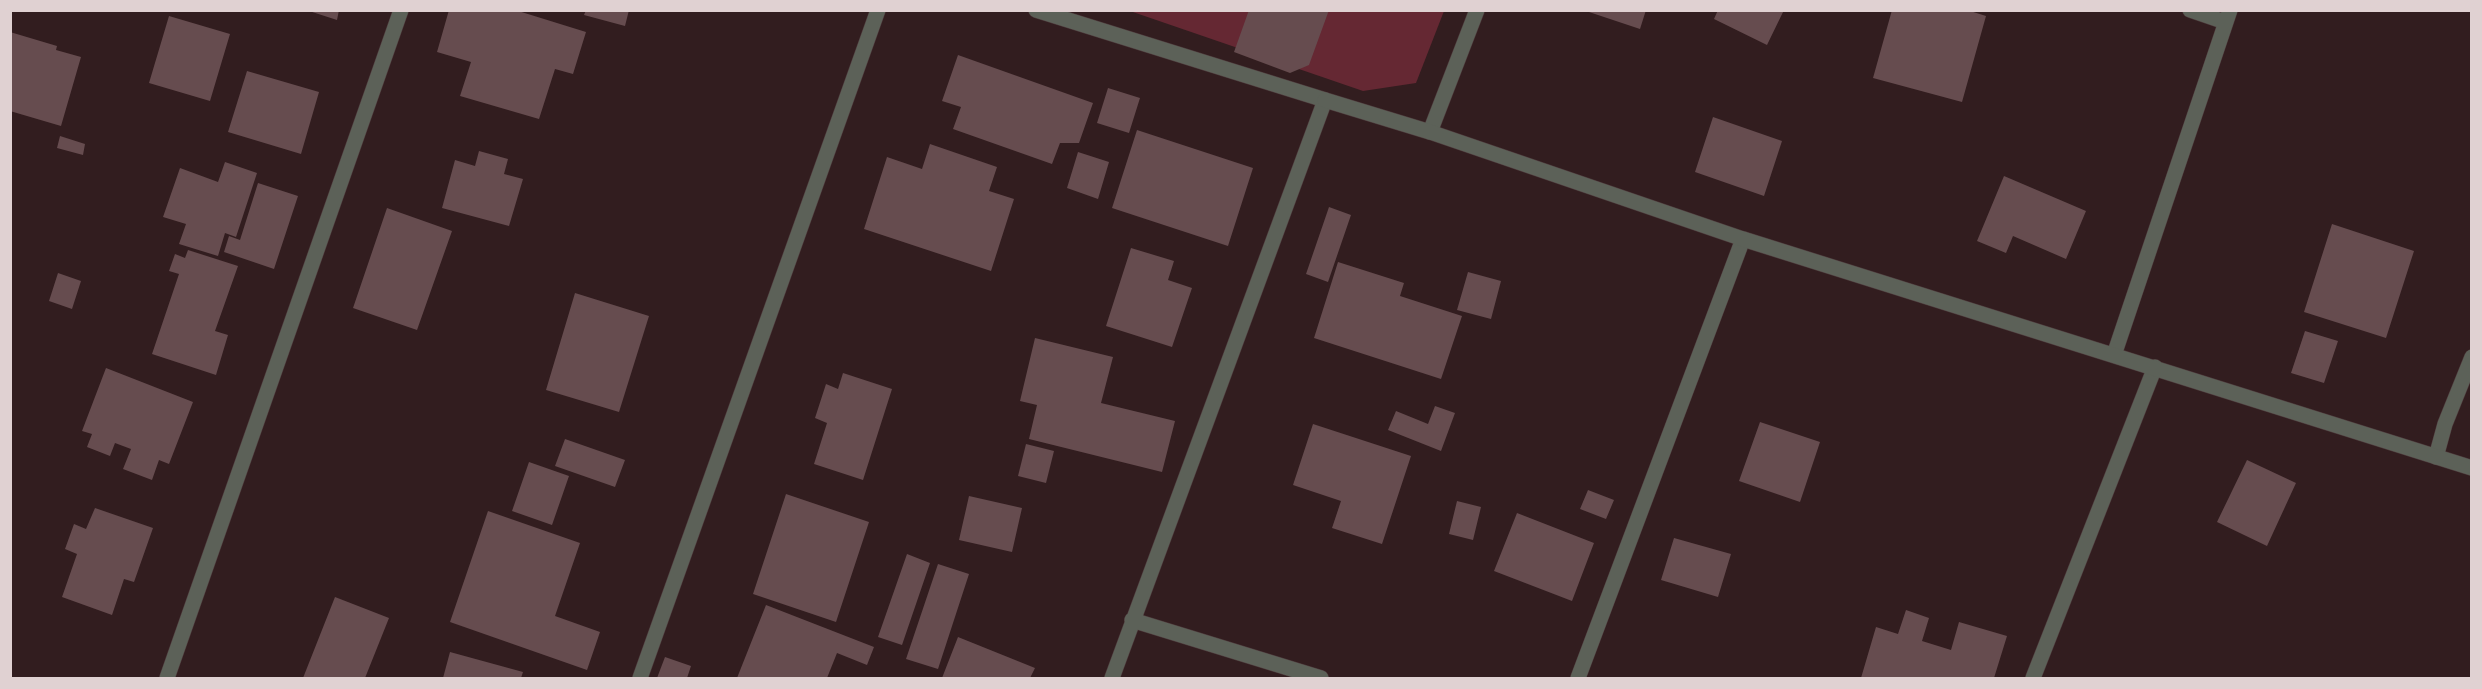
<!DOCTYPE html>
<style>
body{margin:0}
#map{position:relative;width:2482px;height:689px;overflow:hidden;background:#321d1f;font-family:"DejaVu Sans",sans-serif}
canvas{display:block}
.frame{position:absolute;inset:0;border:12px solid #e0d1d2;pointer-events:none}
</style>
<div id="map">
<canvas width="2482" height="689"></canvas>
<div class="frame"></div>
</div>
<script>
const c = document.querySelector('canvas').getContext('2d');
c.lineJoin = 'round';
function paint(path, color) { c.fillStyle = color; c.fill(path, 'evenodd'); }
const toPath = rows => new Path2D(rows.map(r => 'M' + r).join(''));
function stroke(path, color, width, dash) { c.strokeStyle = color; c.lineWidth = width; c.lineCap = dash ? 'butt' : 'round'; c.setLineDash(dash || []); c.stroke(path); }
paint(toPath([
 [1130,11,1444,11,1416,83,1363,91]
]), '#652833');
paint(toPath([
 [306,10,339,10,337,20],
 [449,10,515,10,586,32,573,74,555,69,539,119,460,96,471,62,437,52],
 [586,10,629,10,625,26,584,15],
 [1249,10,1329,10,1309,65,1290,73,1234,52],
 [1583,10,1646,10,1640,29],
 [1718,10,1784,10,1767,45,1714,19],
 [1892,10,1967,10,1986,16,1962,102,1873,78],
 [169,16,230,34,210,101,149,83],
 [10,32,57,46,56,50,81,57,61,126,10,111],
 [958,55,1093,103,1079,143,1060,143,1052,164,953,129,961,107,942,101],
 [247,71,319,92,301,154,228,132],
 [1108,88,1140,98,1129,133,1097,123],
 [1713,117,1782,141,1764,196,1695,172],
 [1137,130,1253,168,1228,246,1112,208],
 [60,136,85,144,83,155,57,148],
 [930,144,997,167,989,191,1014,199,991,271,864,229,887,157,922,169],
 [479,151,508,159,504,174,523,179,509,226,442,208,455,160,475,166],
 [1078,152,1109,162,1098,199,1067,188],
 [225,162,257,173,236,237,225,233,218,256,179,244,186,224,163,217,180,168,218,182],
 [2004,176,2086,211,2066,259,2013,236,2006,253,1977,241],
 [258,183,298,196,274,269,224,252,229,236,240,240],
 [1329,207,1351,215,1328,282,1306,274],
 [387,208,452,231,417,330,353,308],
 [2332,224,2414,251,2386,338,2304,312],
 [1131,248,1174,261,1168,280,1192,288,1172,347,1106,326],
 [188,250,238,266,215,331,228,335,216,375,152,354,179,274,169,271,175,254,185,258],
 [1338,262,1404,283,1400,296,1462,316,1441,379,1314,338],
 [1468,272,1501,281,1491,319,1457,310],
 [58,273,81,281,72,309,49,301],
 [575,293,649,316,619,412,546,390],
 [2305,331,2338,341,2324,383,2291,373],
 [1035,338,1113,357,1101,403,1175,421,1162,472,1029,439,1037,405,1020,401],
 [106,368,193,402,169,464,159,460,152,480,123,469,131,449,115,443,110,456,87,447,92,434,82,431],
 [843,373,892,389,863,480,814,464,827,423,815,418,826,384,838,389],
 [1435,406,1455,413,1441,451,1388,430,1396,411,1428,424],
 [1760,422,1820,442,1800,502,1739,481],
 [1313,424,1411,456,1382,544,1332,528,1341,501,1293,485],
 [565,439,625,460,615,487,555,466],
 [1026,444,1054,451,1046,483,1018,476],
 [2247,460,2296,483,2267,546,2217,522],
 [529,462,569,476,552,525,512,511],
 [1588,490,1614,500,1606,519,1580,509],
 [786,494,869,522,836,622,753,594],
 [969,496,1022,508,1012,552,959,540],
 [1457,501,1481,507,1473,540,1449,534],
 [95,508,153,528,134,582,124,579,112,615,62,597,77,554,65,549,74,524,86,529],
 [488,511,580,543,555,616,600,632,587,670,450,622],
 [1517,513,1594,543,1572,601,1494,571],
 [1674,538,1731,554,1718,597,1661,580],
 [907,554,930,563,902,645,878,637],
 [938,564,969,574,938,669,906,659],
 [335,597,389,618,365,678,303,678],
 [766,605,874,647,867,665,837,653,827,678,737,678],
 [1906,610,1929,618,1922,641,1951,650,1959,622,2007,636,1994,678,1861,678,1876,627,1898,634],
 [958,637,1035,668,1030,678,942,678],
 [450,652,523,672,521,678,443,678],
 [665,657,691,666,687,678,657,678]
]), '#664c4f');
const minor = toPath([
 [1036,10,1325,100,1112,678],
 [2190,10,2225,22],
 [1430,132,1477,10],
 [2114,355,2230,10],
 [2436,457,2445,424,2472,357],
 [1132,620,1321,678],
 [167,678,401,10],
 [640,678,878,10],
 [1578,678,1743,239],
 [2033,678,2155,367]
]);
const tertiary = toPath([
 [1325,100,1430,132,1743,239,2472,468]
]);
stroke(minor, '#4e3a3c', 16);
stroke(tertiary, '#4e3a3c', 16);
stroke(minor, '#5c6158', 15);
stroke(tertiary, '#5c6158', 15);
</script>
